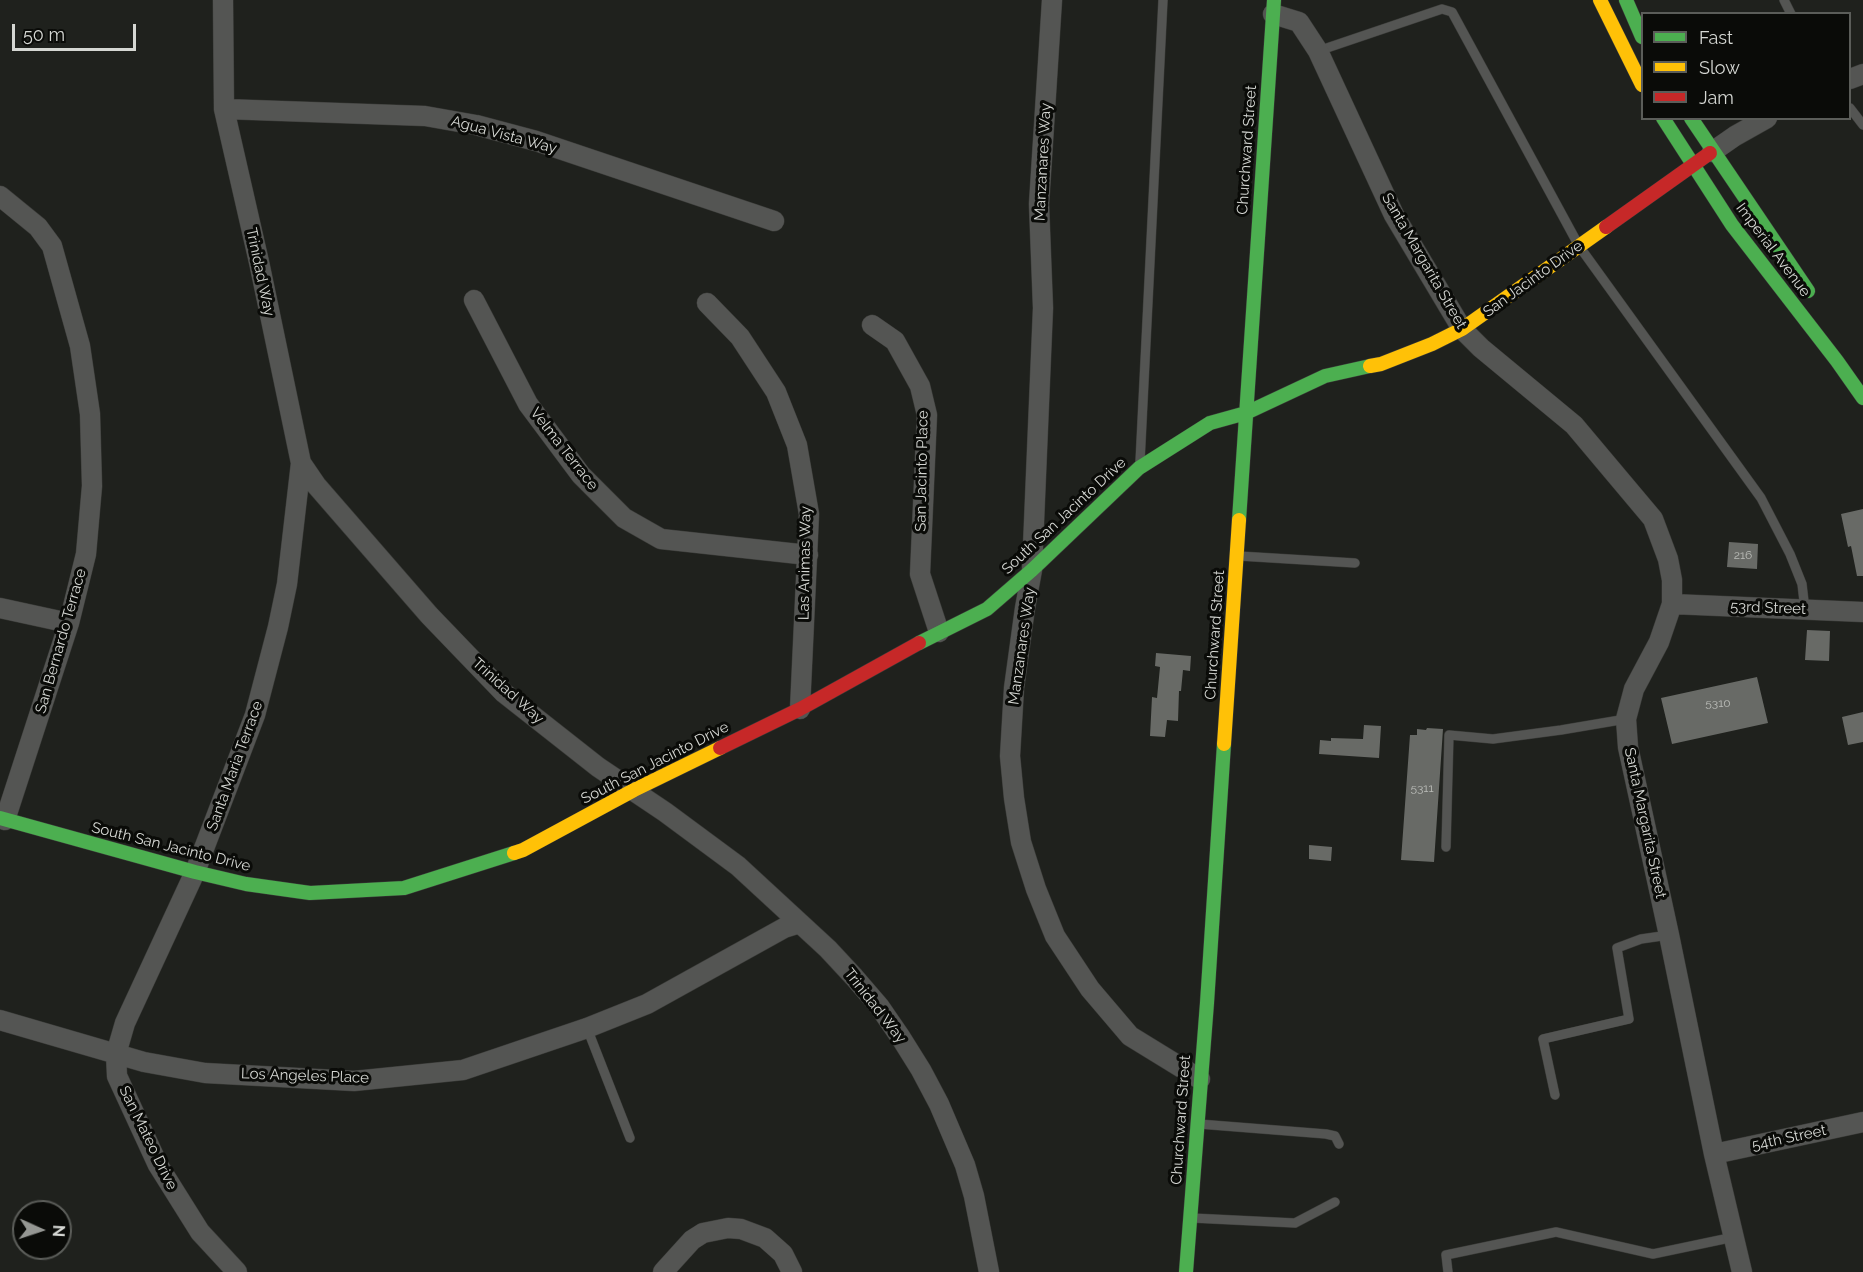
<!DOCTYPE html>
<style>
body{margin:0}
#map{position:relative;width:1863px;height:1272px;overflow:hidden;background:#1f211d;font-family:Raleway,sans-serif}
canvas{display:block}
.legend{position:absolute;left:1641px;top:12px;width:210px;height:108px;box-sizing:border-box;background:#0a0b08;border:2px solid #5b5d59;margin:0;padding:8px 10px;list-style:none;font-size:18px;color:#d5d7d3}
.legend li{display:flex;align-items:center;gap:12px;height:30px}
.legend b{width:30px;border:2px solid #5b5d59}
.north{position:absolute;left:12px;top:1200px;width:60px;height:60px;box-sizing:border-box;background:#0a0b08;border:2px solid #5b5d59;border-radius:50%;rotate:93deg;font-size:16px;font-weight:700;line-height:24px;text-align:center;color:#d5d7d3}
.north::after{content:'';display:block;margin:auto;width:21px;height:27px;background:#959793;clip-path:polygon(50% 0,100% 100%,50% 72%,0 100%)}
.scale{position:absolute;left:12px;top:24px;width:124px;height:27px;box-sizing:border-box;border:3px solid #d5d7d3;border-top:0;padding-left:8px;font-size:18px;line-height:21px;white-space:nowrap;color:#d5d7d3;-webkit-text-stroke:4px #0a0b08;paint-order:stroke}
</style>
<div id="map">
<canvas width="1863" height="1272"></canvas>
<ul class="legend">
<li><b style="height:8px;background:#4caf50"></b>Fast</li>
<li><b style="height:8px;background:#ffc107"></b>Slow</li>
<li><b style="height:8px;background:#c62828"></b>Jam</li>
</ul>
<div class="north">N</div>
<div class="scale">50 m</div>
</div>
<script>
const c = document.querySelector('canvas').getContext('2d');
c.lineJoin = 'round';
function paint(path, color) { c.fillStyle = color; c.fill(path, 'evenodd'); }
const toPath = rows => new Path2D(rows.map(r => 'M' + r).join(''));
function stroke(path, color, width, dash) { c.strokeStyle = color; c.lineWidth = width; c.lineCap = dash ? 'butt' : 'round'; c.setLineDash(dash || []); c.stroke(path); }
function drawText(font, color, halo, rows, align = 'center') {
  c.font = font + ' Raleway,sans-serif'; c.lineWidth = 6; c.setLineDash([]); c.textBaseline = 'middle'; c.strokeStyle = halo; c.fillStyle = color; for (const [text, x, y, turn = 0] of rows) {
    c.save(); c.translate(x, y); c.rotate((+turn || 0) * Math.PI / 180); c.textAlign = isNaN(turn) ? turn : align; if (halo) c.strokeText(text, 0, 0); c.fillText(text, 0, 0); c.restore();
  }
}
paint(toPath([
 [1863,509,1863,576,1857,576,1851,546,1848,547,1841,514],
 [1729,542,1758,544,1757,569,1727,567],
 [1807,630,1830,631,1829,661,1805,660],
 [1156,653,1191,656,1190,671,1183,670,1181,691,1179,691,1178,721,1167,720,1165,737,1150,736,1152,697,1157,698,1160,667,1155,666],
 [1757,677,1768,723,1672,744,1661,698],
 [1863,712,1863,742,1848,745,1842,717],
 [1364,725,1381,726,1379,758,1319,754,1320,740,1331,741,1331,738,1363,739],
 [1427,728,1443,729,1434,862,1401,860,1410,735,1417,735,1417,729,1426,730],
 [1309,845,1332,847,1331,861,1309,859]
]), '#686a66');
const lane = toPath([
 [1784,0,1791,14],
 [1318,51,1442,9,1452,12,1579,246,1761,498,1790,554,1802,584,1805,610],
 [1850,108,1863,125],
 [1140,462,1163,0],
 [1239,556,1355,563],
 [1446,847,1449,735,1493,739,1561,730,1626,719],
 [587,1028,630,1138],
 [1555,1095,1543,1039,1629,1019,1617,948,1641,939,1669,935],
 [1199,1124,1326,1134,1335,1136,1339,1144],
 [1192,1218,1295,1223,1335,1202],
 [1448,1272,1446,1255,1556,1232,1653,1254,1734,1237]
]);
const street = toPath([
 [223,0,224,109,259,262,301,463,316,485,429,615,504,693,598,767,665,812,738,866,828,949,854,977,879,1006,901,1038,921,1070,939,1104,965,1165,974,1196,989,1272],
 [1052,0,1039,204,1043,308,1032,570,1025,608,1014,688,1010,756,1014,798,1021,842,1036,889,1055,936,1090,989,1130,1036,1200,1079],
 [1273,14,1299,22,1318,51,1394,215,1462,329,1481,348,1574,425,1653,519,1668,559,1672,580,1672,604,1659,642,1634,689,1626,719,1628,747,1669,935,1714,1154,1742,1272],
 [1850,79,1863,74],
 [224,109,425,116,476,125,536,141,774,221],
 [1712,152,1735,136,1767,118],
 [0,196,38,227,52,246,80,346,90,414,92,486,86,554,69,623,5,820],
 [474,300,528,404,581,475,624,518,661,539,808,555],
 [707,303,740,337,776,392,797,445,809,514,800,709],
 [872,325,895,341,920,386,927,415,920,574,939,632],
 [1672,604,1863,612],
 [0,608,69,623],
 [0,1020,144,1062,205,1073,354,1081,463,1070,587,1028,647,1004,784,928,800,923],
 [1714,1154,1863,1122],
 [237,1272,200,1232,158,1165,117,1076,116,1054,125,1023,195,872,255,715,278,627,287,584,301,463],
 [663,1272,692,1240,703,1233,728,1228,741,1229,765,1238,783,1254,792,1272]
]);
const fast = toPath([
 [1626,0,1642,37],
 [1663,118,1732,225,1837,361,1863,398],
 [1691,118,1808,291],
 [1239,520,1274,0],
 [919,643,987,609,1032,570,1139,468,1210,423,1246,413,1325,376,1370,366],
 [0,818,195,872,246,884,310,893,404,888,514,853],
 [1186,1272,1207,1003,1224,744]
]);
const slow = toPath([
 [1600,0,1642,85],
 [1370,366,1381,364,1432,344,1462,329,1606,227],
 [1224,744,1239,520],
 [514,853,523,850,634,790,720,748]
]);
const jam = toPath([
 [1606,227,1710,153],
 [720,748,800,709,919,643]
]);
stroke(lane, '#3a3b38', 10);
stroke(street, '#3a3b38', 21);
stroke(fast, '#3a3b38', 15);
stroke(slow, '#3a3b38', 15);
stroke(jam, '#3a3b38', 15);
stroke(lane, '#545553', 9);
stroke(street, '#545553', 20);
stroke(fast, '#4caf50', 14);
stroke(slow, '#ffc107', 14);
stroke(jam, '#c62828', 14);
drawText('12px', '#babcb8', null, [
 ["216",1743,555],
 ["5310",1718,703],
 ["5311",1422,788]
]);
drawText('15px', '#d5d7d3', '#0a0b08', [
 ["Agua Vista Way",504,135,15],
 ["Churchward Street",1247,150,-86],
 ["Manzanares Way",1043,162,-87],
 ["Imperial Avenue",1773,250,53],
 ["Santa Margarita Street",1424,261,60],
 ["Trinidad Way",260,272,78],
 ["San Jacinto Drive",1533,279,-36],
 ["Velma Terrace",564,449,52],
 ["San Jacinto Place",922,471,-89],
 ["South San Jacinto Drive",1064,516,-43],
 ["Las Animas Way",805,563,-89],
 ["53rd Street",1768,608,2],
 ["Churchward Street",1215,635,-86],
 ["San Bernardo Terrace",61,641,-74],
 ["Manzanares Way",1022,646,-82],
 ["Trinidad Way",508,691,42],
 ["South San Jacinto Drive",655,763,-27],
 ["Santa Maria Terrace",235,766,-70],
 ["Santa Margarita Street",1645,823,78],
 ["South San Jacinto Drive",171,847,14],
 ["Trinidad Way",875,1006,52],
 ["Los Angeles Place",305,1076,2],
 ["Churchward Street",1181,1120,-86],
 ["San Mateo Drive",148,1138,64],
 ["54th Street",1789,1138,-12]
]);
</script>
